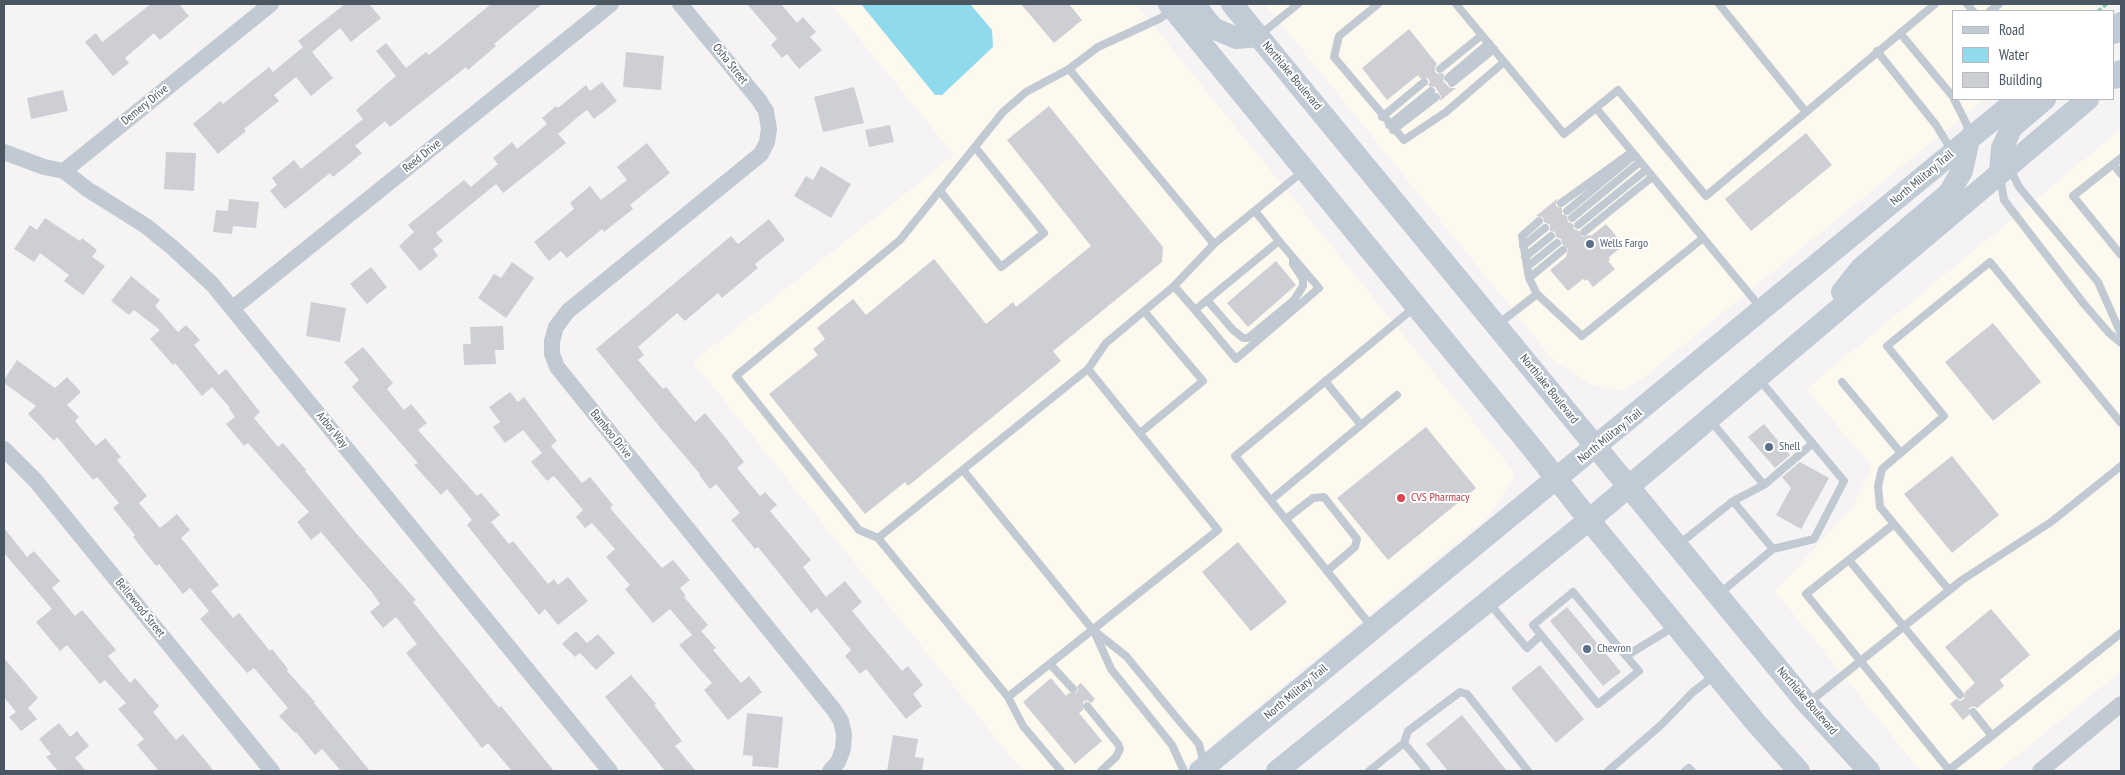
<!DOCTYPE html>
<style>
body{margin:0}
#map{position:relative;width:2125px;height:775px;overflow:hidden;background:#f5f3f3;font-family:"PT Sans Narrow",sans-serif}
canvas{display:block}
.frame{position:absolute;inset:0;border:5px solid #4a5661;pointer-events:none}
.legend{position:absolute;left:1952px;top:10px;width:162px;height:90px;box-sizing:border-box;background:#fff;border:1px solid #b7bbc0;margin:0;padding:6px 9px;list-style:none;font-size:15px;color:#4a5661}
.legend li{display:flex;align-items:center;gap:10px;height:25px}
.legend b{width:25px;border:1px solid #b7bbc0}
</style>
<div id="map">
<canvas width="2125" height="775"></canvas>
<div class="frame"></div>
<ul class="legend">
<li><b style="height:6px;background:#c1cbd6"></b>Road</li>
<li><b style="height:14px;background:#90daee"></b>Water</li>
<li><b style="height:14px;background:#cdcfd5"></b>Building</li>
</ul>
</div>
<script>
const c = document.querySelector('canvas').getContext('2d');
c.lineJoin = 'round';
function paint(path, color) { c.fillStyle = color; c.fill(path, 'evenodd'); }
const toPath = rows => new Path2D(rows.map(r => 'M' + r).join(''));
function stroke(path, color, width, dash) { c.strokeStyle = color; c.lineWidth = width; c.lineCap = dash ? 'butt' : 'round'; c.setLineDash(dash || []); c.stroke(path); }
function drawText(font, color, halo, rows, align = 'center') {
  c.font = font + ' "PT Sans Narrow",sans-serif'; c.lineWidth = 4; c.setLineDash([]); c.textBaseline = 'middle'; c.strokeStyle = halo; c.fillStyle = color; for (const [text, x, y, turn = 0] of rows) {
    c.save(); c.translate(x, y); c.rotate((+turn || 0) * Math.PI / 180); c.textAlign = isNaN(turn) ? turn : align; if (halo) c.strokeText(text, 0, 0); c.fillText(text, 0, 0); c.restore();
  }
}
paint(toPath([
 [831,4,1136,4,1514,472,1511,482,1490,515,1180,771,1022,771,693,362,954,155],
 [1265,4,2100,4,2091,11,1954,11,1954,99,1984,99,1643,378,1622,391,1590,384,1554,361],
 [2121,129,2121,671,1998,771,1920,771,1775,591,1851,509,1872,466,1806,389]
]), '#fdf9ef');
paint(toPath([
 [861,4,970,4,992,30,993,47,942,95,935,95]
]), '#90daee');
paint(toPath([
 [151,4,179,4,189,16,160,40,154,33,125,58,129,63,113,76,85,42,96,33,102,42],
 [345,4,369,4,381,18,351,42,340,28,312,52,333,78,311,96,296,77,274,95,279,101,244,129,246,131,218,154,193,124,220,101,223,104,269,67,273,72,303,47,298,41],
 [491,4,542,4,494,44,496,46,468,70,466,67,390,127,385,121,355,146,362,153,333,177,330,173,285,209,270,191,277,185,272,178,294,160,301,169,363,119,356,110,396,76,376,51,386,43,406,68,426,52,429,55],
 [747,4,781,4,797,23,803,17,816,32,810,37,822,50,799,69,787,54,782,58,771,45,777,39],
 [1021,4,1069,4,1082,20,1054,43],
 [1409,29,1437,64,1435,67,1435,72,1438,74,1444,73,1443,81,1450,88,1456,88,1440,101,1441,96,1435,87,1428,86,1430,82,1428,78,1420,78,1418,75,1387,100,1362,68],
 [626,52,664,56,661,90,623,87],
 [602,82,617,101,594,119,587,110,579,116,558,134,566,143,546,159,503,193,496,184,436,233,443,241,433,249,438,256,420,271,399,246,414,232,408,225,464,180,471,187,498,164,493,158,512,142,517,149,547,124,542,118,556,106,558,108,586,85,590,91],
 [854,87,864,123,823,132,814,97],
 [63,90,68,111,31,119,27,98],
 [1049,106,1163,247,1162,262,1053,351,1061,361,908,486,905,482,865,514,769,394,818,355,813,349,825,339,817,328,853,299,866,315,934,259,986,324,1013,302,1016,307,1091,246,1007,140],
 [890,125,894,142,869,147,865,130],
 [1806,133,1832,165,1751,231,1725,199],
 [647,143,670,173,630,205,633,209,604,232,602,229,567,258,561,251,549,261,534,242,574,209,570,203,590,186,601,200,627,180,617,167],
 [166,152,196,153,194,191,164,189],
 [821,166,851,184,831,218,794,196,806,176,813,180],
 [229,199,259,202,256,228,233,226,232,234,213,232,216,210,228,211],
 [1557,199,1556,206,1562,208,1562,214,1567,216,1568,222,1573,224,1574,229,1579,231,1582,237,1590,235,1591,236,1606,224,1624,245,1609,257,1610,260,1608,261,1615,269,1593,287,1587,279,1585,281,1583,279,1568,291,1550,270,1566,257,1568,249,1562,244,1561,239,1556,237,1555,232,1550,231,1550,225,1544,222,1543,217,1536,216],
 [45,218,80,241,82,238,97,250,92,257,105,266,83,295,64,281,69,275,40,253,34,262,14,249,30,225,37,230],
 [769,219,785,240,755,264,758,268,722,298,718,293,685,321,677,313,638,347,644,355,638,360,663,389,666,387,695,422,705,413,724,436,744,462,737,468,760,496,765,492,777,505,770,511,811,560,803,567,826,597,845,581,862,602,852,611,902,671,908,666,923,685,913,694,922,706,906,719,866,669,860,674,845,656,851,650,817,608,811,613,758,547,755,549,731,520,740,513,716,484,710,489,699,475,700,474,659,426,596,349,731,236,738,244],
 [1276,261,1296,285,1248,327,1227,303],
 [512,262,534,278,506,318,478,298,494,274,501,278],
 [371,267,387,287,367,304,350,284],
 [131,276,160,300,155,306,178,332,186,325,200,340,194,345,219,375,226,369,260,412,254,418,278,447,283,443,306,470,305,471,355,532,416,600,413,602,499,708,501,706,554,771,512,771,488,743,482,748,406,653,417,644,396,617,383,628,370,612,380,604,371,591,321,532,311,540,297,522,309,512,248,443,244,446,226,424,235,417,229,409,230,408,212,387,202,396,175,363,173,365,150,339,160,330,134,310,129,315,111,301],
 [311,302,346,308,340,342,306,336],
 [1993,323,2041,382,1993,421,1945,362],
 [503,326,504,350,495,350,496,364,464,365,463,344,471,344,470,327],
 [363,347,393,383,387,389,404,410,411,404,427,423,418,430,477,496,481,493,500,515,491,522,509,544,513,541,548,584,554,579,558,585,568,577,588,601,558,625,545,609,539,615,467,525,472,520,447,489,441,495,414,465,418,463,352,387,359,380,344,362],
 [17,360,55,388,67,377,81,392,67,405,79,417,75,421,96,446,105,438,121,457,117,460,147,496,139,503,160,528,177,514,190,530,181,538,219,585,211,591,233,618,239,613,270,651,272,649,288,669,287,671,315,702,314,703,370,771,341,771,322,749,315,755,296,732,295,733,279,716,288,708,254,668,247,673,200,619,209,611,190,588,183,594,159,564,156,566,133,537,135,535,113,508,119,503,97,477,93,480,57,437,54,441,28,414,36,406,4,383,4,380],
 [510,392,518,402,524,397,557,441,551,446,582,483,590,477,613,505,610,508,662,568,673,560,690,580,680,588,686,596,684,597,708,625,701,631,716,648,713,650,741,683,749,676,762,692,728,720,704,690,712,683,679,645,692,635,670,609,653,623,625,589,630,585,606,557,615,549,592,523,585,528,576,517,583,510,554,476,547,481,531,462,542,453,523,430,505,443,493,427,500,422,489,407],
 [1764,424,1790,455,1775,468,1748,437],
 [1426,427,1476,488,1388,560,1337,498],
 [1952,456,1999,515,1952,553,1904,494],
 [1800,462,1829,478,1801,529,1776,515,1791,488,1782,477],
 [4,528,27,557,34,551,60,581,52,588,75,616,82,610,116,650,108,656,130,683,135,678,159,706,153,712,176,740,183,734,214,771,159,771,137,745,144,739,118,709,126,703,105,680,100,684,67,645,60,651,36,622,52,609,4,553],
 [1238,542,1287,602,1251,631,1202,572],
 [1567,607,1621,672,1603,686,1550,621],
 [1991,609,2030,655,2000,680,2004,686,1977,708,1973,706,1969,708,1969,715,1963,720,1950,704,1956,699,1960,701,1964,699,1965,692,1975,683,1945,647],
 [576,631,587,643,598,634,615,653,596,670,580,653,575,657,562,644],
 [4,658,38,698,28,708,37,719,21,731,9,717,16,712,4,697],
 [1540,665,1584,719,1556,743,1511,688],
 [631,675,656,704,654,705,682,741,675,746,696,771,665,771,605,697],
 [1051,678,1066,696,1069,693,1076,693,1078,690,1077,686,1081,683,1095,699,1091,703,1087,700,1083,702,1083,710,1079,713,1102,741,1075,764,1023,702],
 [747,713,783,717,778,768,752,766,753,756,743,755],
 [1462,715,1507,771,1448,771,1426,744],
 [59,723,70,737,77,731,89,746,75,758,86,771,58,771,46,757,51,754,39,739],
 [893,735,918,739,915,757,924,758,922,771,887,771]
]), '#cdcfd5');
stroke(toPath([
 [2098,11,2107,4]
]), '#7ad0a6', 3, [4, 2.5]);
stroke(toPath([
 [1378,4,1339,36,1334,57,1404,140,1446,112,1504,62],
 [1456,4,1564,134,1618,90,1706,196,1935,4],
 [1719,4,1806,112],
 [1967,4,1973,11],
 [1990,11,1999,4],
 [1900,33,1954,98],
 [1261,34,1298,4],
 [1877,51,1936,125,1952,151],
 [1069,69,1214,244],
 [1440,69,1482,35],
 [1448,78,1489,43],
 [1452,83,1494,49],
 [1954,99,1967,125,1968,136],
 [1596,108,1761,308],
 [1382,117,1424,82],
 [1389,125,1431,91],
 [1393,130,1436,97],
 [2121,158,2073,196,2121,255],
 [2113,164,2121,174],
 [2010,169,2019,187,2098,282,2121,334],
 [2000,176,2004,200,2084,304,2109,333,2121,343],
 [940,191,1001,267,1044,233,975,147],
 [1561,203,1632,152],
 [1255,211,1279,241],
 [1567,211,1631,158],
 [1572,218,1640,162],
 [1539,221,1522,236,1529,278,1537,294,1582,336,1703,238],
 [1578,225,1646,170],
 [1584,232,1652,177],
 [1523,246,1545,228],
 [1525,257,1551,236],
 [1527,267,1557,243],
 [1529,278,1563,250],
 [1174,286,1195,310,1236,359,1319,288,1279,241,1195,310],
 [1207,300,1233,330,1243,338,1248,338,1294,300,1303,286,1303,279,1293,264,1293,259],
 [1497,325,1537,294],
 [1088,369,1218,530,1008,697,878,538,1088,369,1106,343,1174,286,1214,244,1302,172],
 [1759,379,1844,481,1814,539,1773,549],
 [1325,381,1361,425],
 [1842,382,1901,453],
 [1710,420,1764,485,1812,444],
 [1140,433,1203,381,1144,311],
 [963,470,1093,630,1126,656,1181,723,1199,744,1204,764],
 [1271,500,1397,395],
 [1733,501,1764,485],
 [1286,519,1313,498,1324,497,1357,539,1355,547,1327,571],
 [1894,524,1806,594,1949,770,2121,633],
 [878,538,859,530,736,376,900,240,1003,112,1026,92,1069,69,1098,47,1161,18,1171,10],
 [1678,545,1733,501,1773,549,1719,594],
 [1849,560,1960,695],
 [1949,590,1880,507,1878,486,1882,469,1944,416,1887,346,1990,262,2121,423],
 [1489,603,1527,648,1541,635,1598,704,1639,671,1626,656,1675,626],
 [1371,626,1235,456,1415,307],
 [1094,631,1111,669,1172,745,1184,771],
 [1541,635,1533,625,1573,592,1626,656],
 [1050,664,1073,689],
 [1008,697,1023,726,1061,771],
 [1808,703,1962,580,2051,522,2121,466],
 [1087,706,1118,744,1120,749,1116,757,1101,771],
 [1973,712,1992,736],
 [1404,743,1408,731,1460,692,1467,694,1528,771],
 [1369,771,1404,743,1427,771],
 [1608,771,1660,726,1693,692,1714,676],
 [1685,771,1689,768,1692,771]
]), '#c1cad2', 8);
stroke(toPath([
 [680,4,759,100,766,111,769,129,767,142,761,154,568,311,556,327,552,341,552,354,557,367,834,710,841,721,844,734,843,749,838,762,830,771],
 [4,152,44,167,64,171,87,189,146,226,173,248,212,284,610,771],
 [64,171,271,4],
 [233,308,611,4],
 [4,449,35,480,272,771],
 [2040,771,2121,704]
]), '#c1cad2', 16);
stroke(toPath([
 [1169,4,1533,449,1589,520,1756,723,1799,771],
 [1194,4,1213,28,1236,38,1259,36],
 [1232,4,1804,700,1869,771],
 [2114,33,2121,23],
 [2114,78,2121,71],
 [2000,172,2002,148,2012,127,2045,99],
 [1842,292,1861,268,1949,193,1962,171,1969,139],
 [1200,771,2018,99],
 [1277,771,1589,520,2088,99]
]), '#c1cbd6', 22);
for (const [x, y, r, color] of [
 [1590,244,5,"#5c6f8a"],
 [1769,447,5,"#5c6f8a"],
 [1401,498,5,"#e0444e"],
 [1587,649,5,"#5c6f8a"]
]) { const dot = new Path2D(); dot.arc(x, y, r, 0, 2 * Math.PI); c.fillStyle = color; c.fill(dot); stroke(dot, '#fff', 2); }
drawText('12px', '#4a5661', '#fff', [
 ["Osha Street",730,64,51],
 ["Northlake Boulevard",1292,76,50],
 ["Demery Drive",145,105,-39],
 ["Reed Drive",422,156,-39],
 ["North Military Trail",1922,178,-40],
 ["Northlake Boulevard",1549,389,51],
 ["Arbor Way",332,430,51],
 ["Bamboo Drive",611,434,51],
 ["North Military Trail",1610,436,-39],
 ["Bellewood Street",140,608,51],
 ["North Military Trail",1296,692,-40],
 ["Northlake Boulevard",1807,701,49]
]);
drawText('12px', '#4e5e75', '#fff', [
 ["Wells Fargo",1600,244],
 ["Shell",1779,447],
 ["Chevron",1597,649]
], 'left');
drawText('12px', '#be3a42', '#fff', [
 ["CVS Pharmacy",1411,498]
], 'left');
</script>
